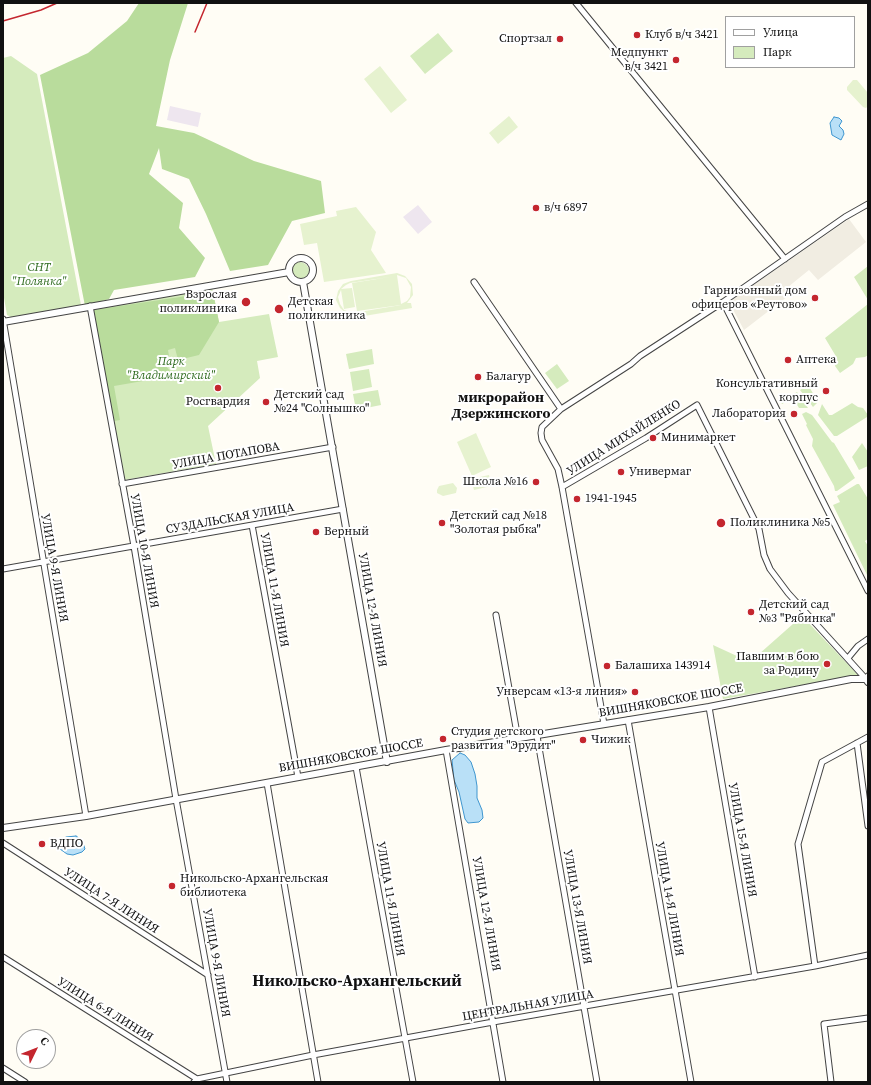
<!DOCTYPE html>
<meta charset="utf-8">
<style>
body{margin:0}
#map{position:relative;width:871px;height:1085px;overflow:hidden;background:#fffdf5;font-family:"Source Serif 4",serif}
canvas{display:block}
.frame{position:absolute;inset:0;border:4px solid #111;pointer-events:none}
.legend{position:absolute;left:725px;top:16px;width:130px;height:52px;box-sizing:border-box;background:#fff;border:1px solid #a0a0a0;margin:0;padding:5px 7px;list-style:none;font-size:12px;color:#111}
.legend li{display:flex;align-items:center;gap:8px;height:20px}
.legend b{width:20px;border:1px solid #a0a0a0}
.north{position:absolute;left:16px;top:1029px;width:40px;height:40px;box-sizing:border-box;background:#fff;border:1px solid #a0a0a0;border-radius:50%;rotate:47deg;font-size:11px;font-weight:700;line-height:16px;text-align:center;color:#111}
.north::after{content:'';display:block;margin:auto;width:14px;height:18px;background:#c4262e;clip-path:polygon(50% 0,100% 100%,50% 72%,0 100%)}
</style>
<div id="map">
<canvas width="871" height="1085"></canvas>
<div class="frame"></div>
<ul class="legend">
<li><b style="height:5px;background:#fff"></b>Улица</li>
<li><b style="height:11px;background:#d5ebbd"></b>Парк</li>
</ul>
<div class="north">С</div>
</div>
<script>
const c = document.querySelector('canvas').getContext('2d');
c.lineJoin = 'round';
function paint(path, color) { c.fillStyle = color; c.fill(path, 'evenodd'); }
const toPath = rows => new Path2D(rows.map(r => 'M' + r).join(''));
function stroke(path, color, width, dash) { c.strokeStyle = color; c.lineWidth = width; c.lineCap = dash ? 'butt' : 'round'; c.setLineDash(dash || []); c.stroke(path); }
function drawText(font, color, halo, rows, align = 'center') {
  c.font = font + ' "Source Serif 4",serif'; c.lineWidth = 4; c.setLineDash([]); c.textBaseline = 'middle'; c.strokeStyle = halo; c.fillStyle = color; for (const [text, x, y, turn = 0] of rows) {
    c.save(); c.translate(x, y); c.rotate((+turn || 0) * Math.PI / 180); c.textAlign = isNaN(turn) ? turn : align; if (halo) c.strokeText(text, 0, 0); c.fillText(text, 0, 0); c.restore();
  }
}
paint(toPath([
 [170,106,201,113,198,127,167,120],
 [418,205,432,222,418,234,403,217],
 [369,567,374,587,363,590,359,569]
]), '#eee6ef');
paint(toPath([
 [438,33,453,51,425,74,410,56],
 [11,56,37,74,81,305,11,317,7,315,3,292,3,58],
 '291 271a9 9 0 1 1 18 0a9 9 0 1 1-18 0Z',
 [868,266,868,300,854,277],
 [212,287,219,322,269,314,278,357,257,361,260,378,208,426,216,464,124,480,91,307],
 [868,304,868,355,865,357,856,358,853,364,840,373,835,366,837,358,825,338],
 [372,349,374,364,349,369,346,354],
 [557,364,569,381,557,389,545,373],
 [369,369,372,387,353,391,350,372],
 [808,385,817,400,817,403,813,407,800,390],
 [378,390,381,405,356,410,353,394],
 [797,392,808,408,799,408,793,398,782,404,781,402],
 [852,403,858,407,863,408,868,415,867,417,837,436,834,436,818,415,822,404,829,415,832,415],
 [806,412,812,415,832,442,834,443,855,478,837,491,835,491,834,486,812,446,813,439,806,425,807,424,802,414],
 [862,443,868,452,868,466,859,470,852,457],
 [857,484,859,484,868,499,868,539,865,541,868,546,868,577,833,505,840,502,837,496],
 [802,616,858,675,723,699,713,645,750,662]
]), '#d5ebbd');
paint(toPath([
 [139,3,188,3,170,60,156,126,194,133,254,161,321,181,325,213,292,221,268,265,230,271,206,214,189,179,162,169,159,148,149,174,183,203,179,228,205,258,195,277,114,290,109,299,85,306,40,75,88,53,127,21],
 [213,292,219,322,199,355,178,360,175,348,168,350,169,356,166,361,165,365,170,371,172,376,114,386,120,420,114,421,93,310]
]), '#b9dc9c');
paint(toPath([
 [380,66,407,100,391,113,364,79],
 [853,80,857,80,868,93,868,106,866,108,863,107,847,90,847,87],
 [509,116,518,127,498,144,489,133],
 [356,207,376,232,371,250,386,273,324,282,317,243,304,245,300,224,337,216,336,211],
 [397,273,405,276,412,284,413,295,407,303,411,303,412,308,340,320,339,315,347,314,340,308,336,300,338,291,343,284,351,281],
 [397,275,406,278,411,287,410,297,407,301,401,304],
 [396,276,352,283,357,311,401,305,353,313,344,310,340,304,338,297,341,290,344,309,355,307,352,288,341,289,346,285,350,283],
 [476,433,491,467,472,476,457,442],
 [489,475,491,486,474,490,471,479],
 [453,483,457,488,456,493,443,496,437,493,437,490,439,486]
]), '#e6f2cf');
paint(toPath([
 [849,219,866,242,818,280,809,270,788,287,792,293,744,330,729,302]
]), '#f1ede2');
const water = toPath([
 [834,117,839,118,842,121,839,126,843,130,844,134,841,140,832,135,830,123,834,117],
 [460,753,465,755,471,762,475,774,477,786,477,798,482,810,483,818,479,822,468,823,465,819,459,792,454,780,452,760,460,753],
 [76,836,82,840,85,849,82,852,73,855,67,854,60,849,59,845,60,841,66,837,76,836]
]);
paint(water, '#b9e0f7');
stroke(water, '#3f96cf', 1);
const minor = toPath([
 [576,3,785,259],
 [474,282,561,409],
 [723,302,868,591],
 [90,306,134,546,176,799,227,1082],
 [3,319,86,816],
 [122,484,333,447],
 [562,487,646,438,697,405,759,529,764,555,770,569,788,593,866,679,868,676],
 [252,525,298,777],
 [3,569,343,509],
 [496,615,518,739],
 [848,658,858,646,868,639],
 [709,707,755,977],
 [628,720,691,1082],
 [604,724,562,487,558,469,542,440,541,433,542,427,561,409,631,364,640,356,723,302,845,217,868,204],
 [537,736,597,1082],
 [857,743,868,826],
 [446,750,503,1082],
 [356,767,413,1082],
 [267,783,318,1082],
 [3,843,208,975],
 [3,957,197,1079],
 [815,966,798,844,822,762,868,737],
 [3,1068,25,1082],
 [194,1082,197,1079,313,1055,493,1022,815,966,868,955],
 [831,1082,824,1024,868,1018]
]);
const tertiary = toPath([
 '289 270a12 12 0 1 1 24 0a12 12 0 1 1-24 0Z',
 [303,282,387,762],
 [3,322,289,272],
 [3,828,86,816,446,750,709,707,851,679,866,679,868,682]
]);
stroke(minor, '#444', 7);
stroke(tertiary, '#444', 8);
stroke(minor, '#fff', 5);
stroke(tertiary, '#fff', 6);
stroke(toPath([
 [3,21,41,10,57,3],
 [195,32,207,3]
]), '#c4262e', 1.5);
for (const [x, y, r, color] of [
 [637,35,4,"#c4262e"],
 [560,39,4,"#c4262e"],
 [676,60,4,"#c4262e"],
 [536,208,4,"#c4262e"],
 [815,298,4,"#c4262e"],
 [246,302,5,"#c4262e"],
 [279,309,5,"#c4262e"],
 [788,360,4,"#c4262e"],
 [478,377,4,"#c4262e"],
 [218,388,4,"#c4262e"],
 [826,391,4,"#c4262e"],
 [266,402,4,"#c4262e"],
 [794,414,4,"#c4262e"],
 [653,438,4,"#c4262e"],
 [621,472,4,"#c4262e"],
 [536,482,4,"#c4262e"],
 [577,499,4,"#c4262e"],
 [442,523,4,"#c4262e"],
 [721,523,5,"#c4262e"],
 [316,532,4,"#c4262e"],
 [751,612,4,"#c4262e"],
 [827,664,4,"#c4262e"],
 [607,666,4,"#c4262e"],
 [635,692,4,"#c4262e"],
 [443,739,4,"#c4262e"],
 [583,740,4,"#c4262e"],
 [42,844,4,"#c4262e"],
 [172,886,4,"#c4262e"]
]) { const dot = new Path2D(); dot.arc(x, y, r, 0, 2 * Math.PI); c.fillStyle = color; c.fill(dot); stroke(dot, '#fff', 1.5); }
drawText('12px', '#111', '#fff', [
 ["Клуб в/ч 3421",645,35],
 ["Спортзал",552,39,"right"],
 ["Медпункт",668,53,"right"],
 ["в/ч 3421",668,67,"right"],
 ["в/ч 6897",544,208],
 ["Гарнизонный дом",807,291,"right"],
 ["офицеров «Реутово»",807,305,"right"],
 ["Взрослая",237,295,"right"],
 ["поликлиника",237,309,"right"],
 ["Детская",288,302],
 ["поликлиника",288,316],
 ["Аптека",796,360],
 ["Балагур",486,377],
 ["Консультативный",818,384,"right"],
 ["корпус",818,398,"right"],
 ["Детский сад",274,395],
 ["№24 \"Солнышко\"",274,409],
 ["Росгвардия",218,402,"center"],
 ["Лаборатория",786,414,"right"],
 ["Минимаркет",661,438],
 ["Универмаг",629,472],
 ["Школа №16",528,482,"right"],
 ["1941-1945",585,499],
 ["Детский сад №18",450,516],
 ["\"Золотая рыбка\"",450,530],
 ["Поликлиника №5",730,523],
 ["Верный",324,532],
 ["Детский сад",759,605],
 ["№3 \"Рябинка\"",759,619],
 ["Павшим в бою",819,657,"right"],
 ["за Родину",819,671,"right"],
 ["Балашиха 143914",615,666],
 ["Унверсам «13-я линия»",627,692,"right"],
 ["Студия детского",451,732],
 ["развития \"Эрудит\"",451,746],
 ["Чижик",591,740],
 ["ВДПО",50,844],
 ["Никольско-Архангельская",180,879],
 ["библиотека",180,893]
], 'left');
drawText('italic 12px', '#2f6b1f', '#fff', [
 ["СНТ",39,268],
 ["\"Полянка\"",39,282],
 ["Парк",171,362],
 ["\"Владимирский\"",171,376]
]);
drawText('12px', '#111', '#fff', [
 ["УЛИЦА МИХАЙЛЕНКО",624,438,-32],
 ["УЛИЦА ПОТАПОВА",226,456,-10],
 ["СУЗДАЛЬСКАЯ УЛИЦА",230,519,-10],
 ["УЛИЦА 10-Я ЛИНИЯ",144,551,80],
 ["УЛИЦА 9-Я ЛИНИЯ",54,568,80],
 ["УЛИЦА 11-Я ЛИНИЯ",274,590,80],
 ["УЛИЦА 12-Я ЛИНИЯ",372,610,80],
 ["ВИШНЯКОВСКОЕ ШОССЕ",671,701,-10],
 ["ВИШНЯКОВСКОЕ ШОССЕ",351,756,-10],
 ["УЛИЦА 15-Я ЛИНИЯ",742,840,80],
 ["УЛИЦА 11-Я ЛИНИЯ",390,899,80],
 ["УЛИЦА 14-Я ЛИНИЯ",669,899,80],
 ["УЛИЦА 7-Я ЛИНИЯ",111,901,33],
 ["УЛИЦА 13-Я ЛИНИЯ",577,907,80],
 ["УЛИЦА 12-Я ЛИНИЯ",486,914,80],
 ["УЛИЦА 9-Я ЛИНИЯ",216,963,80],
 ["ЦЕНТРАЛЬНАЯ УЛИЦА",528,1006,-10],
 ["УЛИЦА 6-Я ЛИНИЯ",105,1010,32]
]);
drawText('bold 14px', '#111', '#fff', [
 ["микрорайон",501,398],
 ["Дзержинского",501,414]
]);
drawText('bold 16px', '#111', '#fff', [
 ["Никольско-Архангельский",357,982]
]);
</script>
